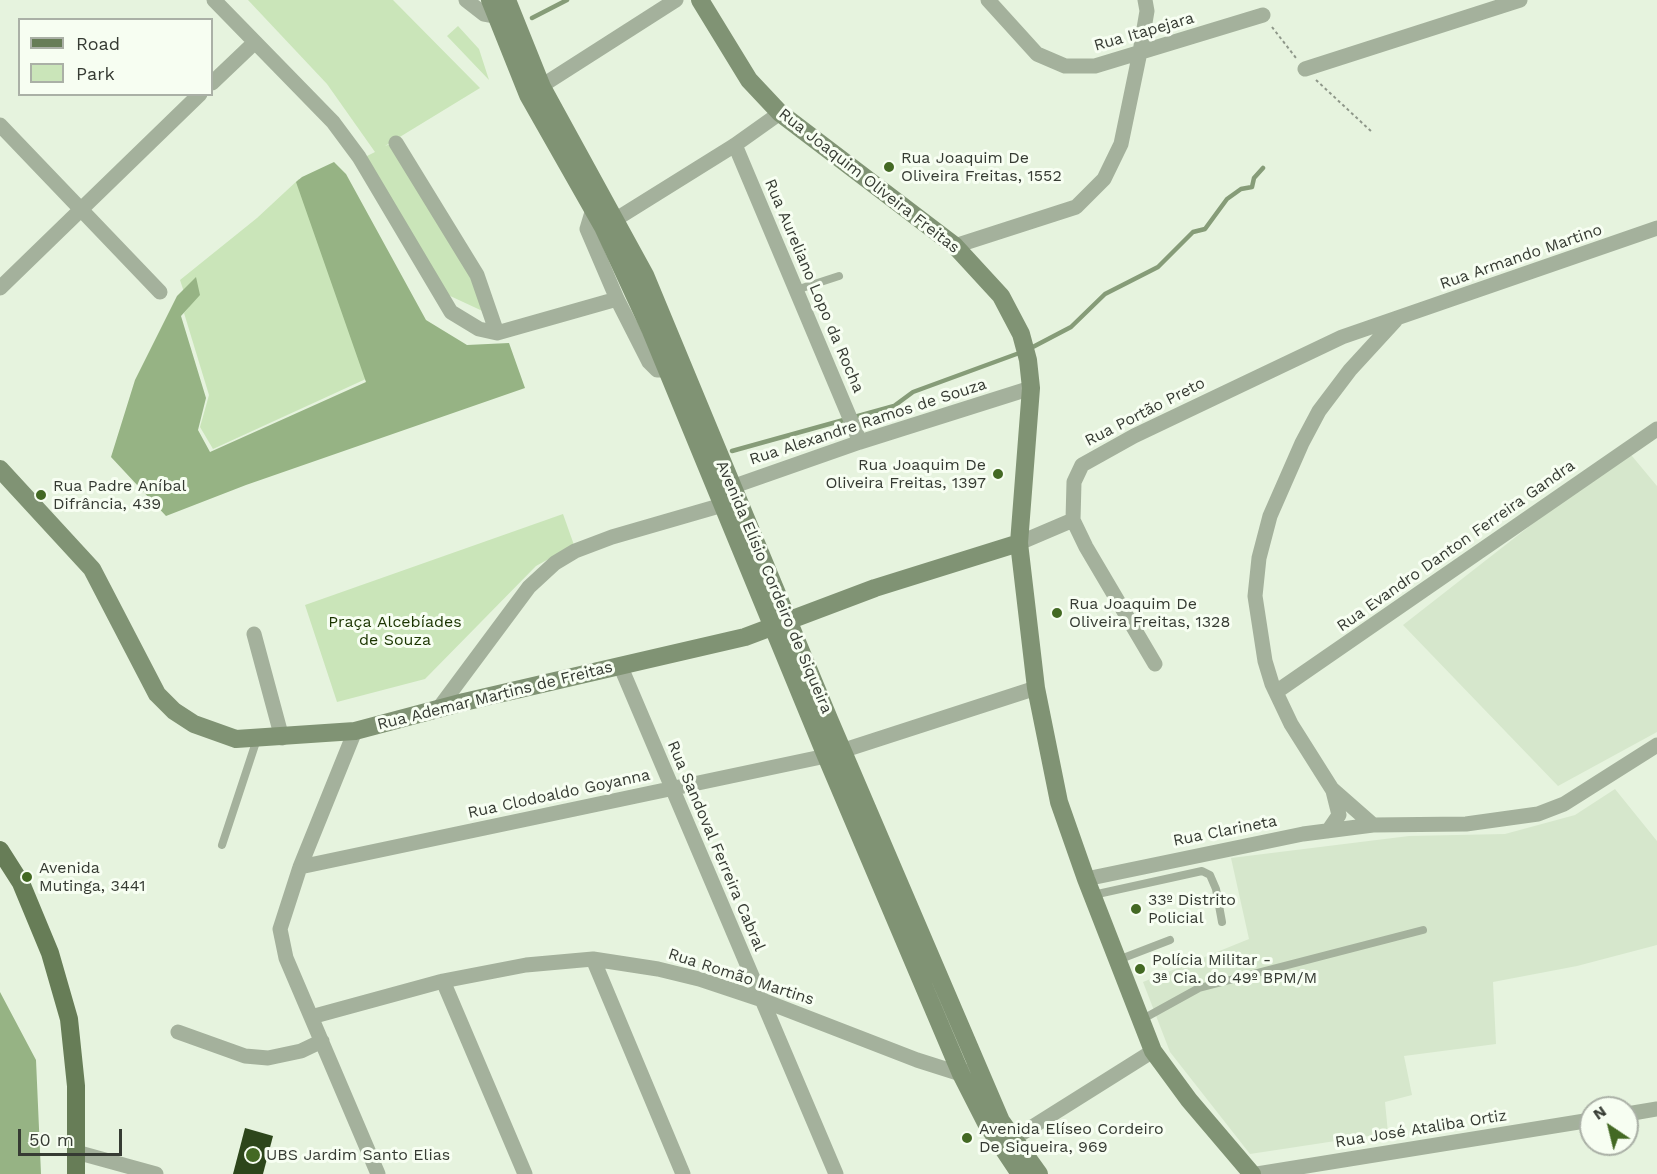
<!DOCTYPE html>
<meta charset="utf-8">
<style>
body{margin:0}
#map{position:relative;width:1657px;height:1174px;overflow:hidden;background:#e6f3de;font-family:"Work Sans",sans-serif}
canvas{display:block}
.legend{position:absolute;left:18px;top:18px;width:195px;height:78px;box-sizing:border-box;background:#f7fef2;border:2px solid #aab0a6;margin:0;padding:8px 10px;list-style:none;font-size:18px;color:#363b33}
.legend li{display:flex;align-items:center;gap:12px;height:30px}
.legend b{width:30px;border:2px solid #aab0a6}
.north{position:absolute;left:1579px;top:1096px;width:60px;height:60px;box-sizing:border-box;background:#f7fef2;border:2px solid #aab0a6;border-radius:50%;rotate:325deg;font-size:16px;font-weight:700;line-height:24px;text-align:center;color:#363b33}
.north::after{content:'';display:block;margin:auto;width:21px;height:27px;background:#436923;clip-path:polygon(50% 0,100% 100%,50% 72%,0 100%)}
.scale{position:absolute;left:18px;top:1129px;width:104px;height:27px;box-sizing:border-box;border:3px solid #363b33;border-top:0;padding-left:8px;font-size:18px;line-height:21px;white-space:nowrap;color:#363b33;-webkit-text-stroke:4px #f7fef2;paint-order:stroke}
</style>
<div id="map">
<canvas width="1657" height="1174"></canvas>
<ul class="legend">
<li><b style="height:8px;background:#677d57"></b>Road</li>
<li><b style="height:16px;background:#cae5b9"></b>Park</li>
</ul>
<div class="north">N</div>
<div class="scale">50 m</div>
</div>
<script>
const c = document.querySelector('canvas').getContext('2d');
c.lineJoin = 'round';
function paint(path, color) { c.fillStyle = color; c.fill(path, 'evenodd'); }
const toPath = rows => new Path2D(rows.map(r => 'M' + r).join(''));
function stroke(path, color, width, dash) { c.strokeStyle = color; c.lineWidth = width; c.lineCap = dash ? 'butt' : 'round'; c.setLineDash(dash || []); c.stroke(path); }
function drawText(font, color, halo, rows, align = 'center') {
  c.font = font + ' "Work Sans",sans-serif'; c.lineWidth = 6; c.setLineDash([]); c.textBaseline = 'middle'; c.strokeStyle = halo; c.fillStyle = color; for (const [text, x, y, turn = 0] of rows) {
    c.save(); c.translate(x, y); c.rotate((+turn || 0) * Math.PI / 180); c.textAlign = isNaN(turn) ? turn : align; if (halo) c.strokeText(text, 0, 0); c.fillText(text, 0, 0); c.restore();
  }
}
paint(toPath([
 [1627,450,1657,486,1657,732,1558,786,1403,625],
 [1615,789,1657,841,1657,945,1577,966,1493,982,1496,1044,1404,1056,1412,1095,1385,1102,1388,1133,1250,1154,1170,1052,1143,982,1249,939,1231,858,1409,836,1505,834,1575,815]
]), '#d6e7cc');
paint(toPath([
 [248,0,393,0,480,88,385,146,391,144,475,278,489,314,448,295,361,159,375,152,327,84],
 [458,26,479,49,489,80,447,36],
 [299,179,368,378,213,449,200,427,209,395,184,313,189,307,180,280,257,218],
 [563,514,574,545,536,566,425,679,337,702,305,605]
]), '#cae5b9');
paint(toPath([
 [334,162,346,174,426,320,467,345,509,343,525,388,246,485,166,516,111,457,135,380,177,296,196,277,200,295,181,316,206,398,198,430,210,452,366,382,296,182,302,177],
 [0,992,36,1060,41,1174,0,1174]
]), '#96b384');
stroke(toPath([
 [532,18,567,0],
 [1029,349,1071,327,1105,294,1158,267,1193,232,1205,229,1227,199,1241,189,1252,187,1254,178,1263,168],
 [732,451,894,406,913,392,1022,352]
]), '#869c78', 4.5);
paint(toPath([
 [245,1128,273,1136,263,1174,233,1174]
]), '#2d461b');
stroke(toPath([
 [1272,27,1296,58],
 [1316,80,1373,133]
]), '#8e9789', 2, [3, 3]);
stroke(toPath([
 [796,290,839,276],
 [222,845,257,739],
 [1093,895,1202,871,1210,875,1216,889,1222,922],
 [1118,960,1170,940],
 [1141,1020,1199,988,1423,930]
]), '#a4b19c', 8);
stroke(toPath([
 [214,0,333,122,359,157,451,312,479,329,497,333,617,299],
 [466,0,484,14,506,18],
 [988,0,1037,54,1065,66,1095,66,1263,15],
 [1305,69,1520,0],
 [212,83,254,43],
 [532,92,676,0],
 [0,125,160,292],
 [396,143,477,275,497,333],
 [735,145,860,442],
 [593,209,587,229,617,299,649,362,657,370,668,370],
 [605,226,735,145,780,113],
 [955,246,1076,207,1104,179,1121,144,1140,52,1147,11,1145,0],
 [0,288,200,94],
 [723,490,860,442,1031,388],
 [1019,543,1073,520],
 [254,634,282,738],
 [1155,664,1086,547,1073,520,1074,482,1082,465,1134,436,1342,337,1657,228],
 [620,665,836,1174],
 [1276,692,1657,429],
 [439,708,529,587,555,563,575,551,612,537,733,502],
 [355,731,300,867,280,929,286,958,378,1174],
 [1373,825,1332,789,1291,724,1272,684,1265,661,1255,596,1259,558,1270,516,1302,443,1319,411,1350,370,1395,321],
 [1328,831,1339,815,1333,791],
 [300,867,826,756,1036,688],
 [1086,879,1303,834,1373,825,1466,824,1538,814,1564,804,1657,745],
 [593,959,683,1174],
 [443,981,525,1174],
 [311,1017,443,981,526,965,593,959,658,969,699,979,762,1000,917,1060,961,1074,969,1071],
 [178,1032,245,1056,268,1058,301,1051,322,1041],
 [1627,1114,1657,1109],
 [1005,1144,1153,1051],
 [76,1152,156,1174],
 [1257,1174,1591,1120]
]), '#a4b19c', 15);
stroke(toPath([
 [490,0,528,95,603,227,651,331,826,756,961,1074,986,1123,1020,1174],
 [507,0,542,87,645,275,829,719,1001,1121,1039,1174],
 [700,0,749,80,780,113,955,246,1001,296,1021,334,1028,360,1031,388,1019,543,1036,688,1059,802,1086,879,1153,1051,1189,1100,1252,1174],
 [0,469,92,569,157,694,174,711,194,724,236,739,355,731,464,702,745,637,875,588,1019,543]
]), '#809374', 18);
stroke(toPath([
 [0,850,21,883,50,953,69,1019,76,1086,76,1174]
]), '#677d57', 18);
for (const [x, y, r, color] of [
 [889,167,6,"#436923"],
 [998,474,6,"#436923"],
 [41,495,6,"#436923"],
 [1057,613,6,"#436923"],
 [27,877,6,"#436923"],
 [1136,909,6,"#436923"],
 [1140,969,6,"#436923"],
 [967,1138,6,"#436923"],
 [253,1155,8,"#436923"]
]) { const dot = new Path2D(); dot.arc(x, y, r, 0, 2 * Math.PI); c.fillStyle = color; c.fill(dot); stroke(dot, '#f7fef2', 2); }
drawText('16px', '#363b33', '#f7fef2', [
 ["Rua Itapejara",1144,32,-16],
 ["Rua Joaquim Oliveira Freitas",869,181,38],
 ["Rua Armando Martino",1521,257,-19],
 ["Rua Aureliano Lopo da Rocha",814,286,67],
 ["Rua Portão Preto",1145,412,-27],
 ["Rua Alexandre Ramos de Souza",868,422,-18],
 ["Rua Evandro Danton Ferreira Gandra",1456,546,-35],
 ["Avenida Elísio Cordeiro de Siqueira",774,587,67],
 ["Rua Ademar Martins de Freitas",495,696,-14],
 ["Rua Clodoaldo Goyanna",559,794,-12],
 ["Rua Clarineta",1225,831,-11],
 ["Rua Sandoval Ferreira Cabral",716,846,67],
 ["Rua Romão Martins",741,977,18],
 ["Rua José Ataliba Ortiz",1421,1129,-9]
]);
drawText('16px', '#363b33', '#f7fef2', [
 ["Rua Joaquim De",901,158],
 ["Oliveira Freitas, 1552",901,176],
 ["Rua Joaquim De",986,465,"right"],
 ["Oliveira Freitas, 1397",986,483,"right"],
 ["Rua Padre Aníbal",53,486],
 ["Difrância, 439",53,504],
 ["Rua Joaquim De",1069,604],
 ["Oliveira Freitas, 1328",1069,622],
 ["Avenida",39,868],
 ["Mutinga, 3441",39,886],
 ["33º Distrito",1148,900],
 ["Policial",1148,918],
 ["Polícia Militar -",1152,960],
 ["3ª Cia. do 49º BPM/M",1152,978],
 ["Avenida Elíseo Cordeiro",979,1129],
 ["De Siqueira, 969",979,1147],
 ["UBS Jardim Santo Elias",266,1155]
], 'left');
drawText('16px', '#1b3501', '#f7fef2', [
 ["Praça Alcebíades",395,622],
 ["de Souza",395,640]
]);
</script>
